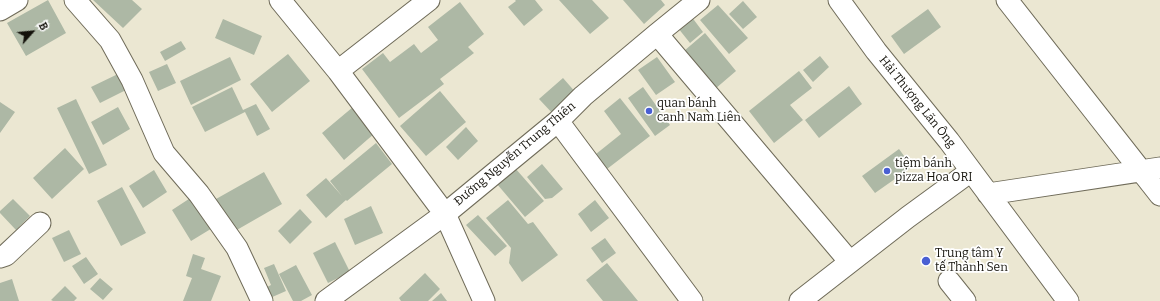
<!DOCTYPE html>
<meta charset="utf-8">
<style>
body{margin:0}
#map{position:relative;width:1160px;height:301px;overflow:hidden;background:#ebe7d2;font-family:Bitter,serif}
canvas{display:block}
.north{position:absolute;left:12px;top:12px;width:40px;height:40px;-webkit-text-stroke:3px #fff;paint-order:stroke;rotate:63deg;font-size:11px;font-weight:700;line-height:16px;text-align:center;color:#13110a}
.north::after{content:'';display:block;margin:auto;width:14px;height:18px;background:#13110a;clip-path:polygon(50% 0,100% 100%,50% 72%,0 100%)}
</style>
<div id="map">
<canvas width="1160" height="301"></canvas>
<div class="north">B</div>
</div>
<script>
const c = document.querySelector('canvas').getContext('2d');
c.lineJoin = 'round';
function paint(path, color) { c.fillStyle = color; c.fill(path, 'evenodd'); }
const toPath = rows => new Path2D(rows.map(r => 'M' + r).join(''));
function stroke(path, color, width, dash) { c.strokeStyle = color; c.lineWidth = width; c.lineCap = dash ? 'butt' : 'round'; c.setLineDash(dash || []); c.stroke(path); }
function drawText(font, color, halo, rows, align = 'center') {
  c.font = font + ' Bitter,serif'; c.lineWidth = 3.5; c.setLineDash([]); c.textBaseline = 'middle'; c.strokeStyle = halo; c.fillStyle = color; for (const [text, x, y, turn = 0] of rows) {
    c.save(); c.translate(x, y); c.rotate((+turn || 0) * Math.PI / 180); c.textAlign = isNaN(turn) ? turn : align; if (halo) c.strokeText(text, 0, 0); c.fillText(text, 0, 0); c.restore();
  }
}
paint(toPath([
 [48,0,66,33,26,56,7,23],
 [93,0,132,0,142,9,123,28],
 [515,0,535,0,543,10,524,26,508,7,516,1],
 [559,0,592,0,609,18,590,34],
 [623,0,661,0,665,5,644,24],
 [743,1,757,17,743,29,729,14],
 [460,2,484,34,468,47,474,53,440,79,444,84,399,118,362,69,383,53,390,62,414,44,421,53,438,40,428,27],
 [718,5,748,38,729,54,700,20],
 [928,9,941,27,904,54,891,36],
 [688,12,703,32,690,43,674,23],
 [223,19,262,36,254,55,215,38],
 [705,33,736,71,715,89,684,51],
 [181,41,186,49,165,61,160,52],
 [288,54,310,81,272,112,250,84],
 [820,56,829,67,813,82,803,70],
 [230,57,241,80,191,105,180,81],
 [657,57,675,82,656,95,638,70],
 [167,64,176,83,158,91,149,72],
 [799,71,812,88,790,105,803,120,774,143,749,111],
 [118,74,126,90,100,103,91,87],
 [563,78,577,94,554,115,539,99],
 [849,86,862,104,819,138,805,120],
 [232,87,243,110,256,104,270,129,257,136,245,112,205,132,192,107],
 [643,87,670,125,655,136,628,98],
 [440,91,466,122,426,156,400,126],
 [620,98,650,136,607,169,596,154,621,134,604,111],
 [76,99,107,165,89,174,57,108],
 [0,102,15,112,0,133],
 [118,107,130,129,103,145,91,122],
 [353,107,375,133,344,160,322,133],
 [466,127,478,141,458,160,446,147],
 [376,143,392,164,347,201,346,200,326,218,306,195,326,178,342,196,330,181],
 [65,148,84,169,52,199,33,178],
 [899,149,912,167,875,193,862,176],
 [542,164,563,189,552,198,545,199,527,177],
 [515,168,544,201,525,217,497,184],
 [154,170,167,192,143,208,129,186],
 [264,172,282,204,235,231,216,199],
 [122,187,146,233,121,246,97,201],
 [195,195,214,227,191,241,172,210],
 [13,199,30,216,16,230,0,213,0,211],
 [508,200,528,224,533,222,558,255,522,282,509,263,511,248,486,218],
 [595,200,609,218,591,232,578,214],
 [371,206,383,233,355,245,344,219],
 [300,209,312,222,290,244,278,231],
 [478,215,507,246,495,256,466,225],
 [69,230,81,254,64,262,52,238],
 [605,238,616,253,602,263,591,248],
 [335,242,350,272,328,283,313,253],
 [193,254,205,258,201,269,221,276,211,301,183,301,192,278,186,276],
 [86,257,98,274,84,284,72,266],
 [607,263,638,301,603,301,586,280],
 [274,264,286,291,270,298,265,288,271,285,264,268],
 [296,265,312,295,301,301,293,301,279,274],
 [425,273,440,289,428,301,401,301,399,298],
 [100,278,113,289,103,300,90,289],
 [12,279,19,301,0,301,0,283],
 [65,286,77,298,74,301,53,301,51,300],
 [441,293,447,301,432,301]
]), '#adb8a5');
const minor = toPath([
 [75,0,110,40,132,80,164,153,199,194,237,248,262,301],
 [280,0,338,71,445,214,484,301],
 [839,0,876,51,949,141,1068,301],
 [1007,0,1160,195],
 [0,10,17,0],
 [657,34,850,262],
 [338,71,429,0],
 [558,121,692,301],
 [988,194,1160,168],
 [0,257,6,255,40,223],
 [949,281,965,301],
 [326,301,445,214,558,121,583,96,657,34,699,0],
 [800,301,908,217,971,171]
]);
stroke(minor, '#6f6b59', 23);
stroke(minor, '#fff', 21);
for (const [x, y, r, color] of [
 [649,111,4,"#495fd3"],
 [887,171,4,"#495fd3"],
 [926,261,5,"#495fd3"]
]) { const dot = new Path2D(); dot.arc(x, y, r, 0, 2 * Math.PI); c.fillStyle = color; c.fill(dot); stroke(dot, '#fff', 1.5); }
drawText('12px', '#13110a', '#fff', [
 ["Hải Thượng Lãn Ông",917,102,51],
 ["Đường Nguyễn Trung Thiên",515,154,-40]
]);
drawText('12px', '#13110a', '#fff', [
 ["quan bánh",657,104],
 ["canh Nam Liên",657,118],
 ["tiệm bánh",895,164],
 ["pizza Hoa ORI",895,178],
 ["Trung tâm Y",935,254],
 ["tế Thành Sen",935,268]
], 'left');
</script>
